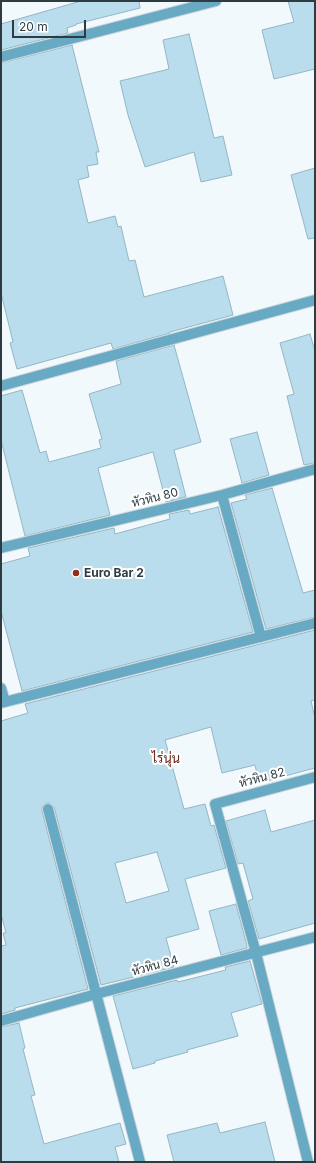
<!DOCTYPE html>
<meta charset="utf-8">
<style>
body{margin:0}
#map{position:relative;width:316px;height:1163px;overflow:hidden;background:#f2f9fc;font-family:Inter,sans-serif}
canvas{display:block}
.frame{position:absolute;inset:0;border:2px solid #2e3c42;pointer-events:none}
.scale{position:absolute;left:12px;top:20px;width:74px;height:18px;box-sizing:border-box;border:2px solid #2e3c42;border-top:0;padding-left:5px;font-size:12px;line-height:14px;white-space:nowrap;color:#2e3c42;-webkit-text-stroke:3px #fff;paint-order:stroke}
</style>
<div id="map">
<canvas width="316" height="1163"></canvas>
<div class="frame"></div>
<div class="scale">20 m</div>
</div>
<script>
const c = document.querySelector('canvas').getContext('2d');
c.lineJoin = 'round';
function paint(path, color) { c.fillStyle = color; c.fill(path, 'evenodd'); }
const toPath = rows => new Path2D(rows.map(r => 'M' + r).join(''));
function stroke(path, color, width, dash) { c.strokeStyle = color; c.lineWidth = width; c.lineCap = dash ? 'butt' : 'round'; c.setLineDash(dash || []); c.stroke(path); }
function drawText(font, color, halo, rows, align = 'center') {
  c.font = font + ' Inter,Sarabun,sans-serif'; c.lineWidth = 4; c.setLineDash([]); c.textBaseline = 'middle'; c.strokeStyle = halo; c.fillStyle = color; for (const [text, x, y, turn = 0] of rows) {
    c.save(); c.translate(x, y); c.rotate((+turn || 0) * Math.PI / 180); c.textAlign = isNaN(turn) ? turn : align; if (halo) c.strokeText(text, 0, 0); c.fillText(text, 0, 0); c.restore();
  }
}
const building = toPath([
 [81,1,139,1,140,8,76,24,76,25,67,28,68,33,1,50,1,24,81,1],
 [288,1,315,1,315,69,274,79,262,30,294,22,288,1],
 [189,34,214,138,223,136,232,175,201,182,194,152,145,167,128,115,120,81,169,69,163,40,189,34],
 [72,45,99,152,96,152,98,164,87,166,89,177,78,180,88,223,115,216,118,227,121,226,129,261,135,260,144,297,223,276,233,315,170,332,170,333,113,349,111,343,17,369,10,343,13,342,1,293,1,63,72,45],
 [315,168,315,238,308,239,291,175,315,168],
 [310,334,315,351,315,463,304,465,287,396,294,394,280,343,310,334],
 [174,345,201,442,174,450,186,497,166,502,153,452,98,468,110,515,25,536,1,440,1,396,22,390,40,453,46,451,49,462,101,448,99,440,102,439,89,394,121,384,116,361,174,345],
 [257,432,269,475,242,483,230,439,257,432],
 [272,488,303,593,315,590,315,617,266,629,231,503,247,499,245,495,272,488],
 [218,507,253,632,22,691,1,611,1,564,30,556,28,548,114,528,115,534,170,519,169,514,189,510,190,514,218,507],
 [315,630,315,700,311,701,315,718,315,768,259,783,255,765,222,773,211,727,165,740,184,809,205,804,211,826,214,825,226,868,185,879,199,929,166,938,174,967,101,985,54,807,50,803,46,803,42,807,42,811,88,989,15,1008,15,1010,1,1014,1,946,6,945,3,933,6,933,1,914,1,721,28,713,25,704,315,630],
 [157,852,169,891,126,903,115,863,157,852],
 [265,810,271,832,315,820,315,923,259,939,248,901,253,899,243,863,238,864,226,821,265,810],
 [236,904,247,946,247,948,221,955,209,911,236,904],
 [250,961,262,1004,231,1013,238,1036,187,1050,188,1052,155,1061,155,1063,133,1069,113,996,177,980,178,982,226,970,225,967,250,961],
 [19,1023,25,1048,23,1049,35,1095,31,1096,44,1144,120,1123,126,1144,115,1147,119,1162,1,1162,1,1027,19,1023],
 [265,1122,275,1162,174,1162,167,1135,217,1123,220,1133,265,1122]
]);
paint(building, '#badded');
stroke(building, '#93b5c4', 1);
const minor = toPath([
 [1,57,216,1],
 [1,386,315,300],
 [222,495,261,637],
 [1,548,222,495,315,469],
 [1,688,5,702],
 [1,703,315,623],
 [48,809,140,1162],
 [1,1021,96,994,315,937],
 [308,1162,256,953,215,804,315,777]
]);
stroke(minor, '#cfd7db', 12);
stroke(minor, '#68a9c4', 10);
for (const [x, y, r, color] of [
 [76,573,4,"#952b18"]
]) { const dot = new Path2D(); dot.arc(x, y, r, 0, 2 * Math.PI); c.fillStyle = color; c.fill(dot); stroke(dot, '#fff', 1.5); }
drawText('12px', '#2e3c42', '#fff', [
 ["หัวหิน 80",155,498,-14],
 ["หัวหิน 82",262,778,-15],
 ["หัวหิน 84",155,966,-15]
]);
drawText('bold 12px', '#2e3c42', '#fff', [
 ["Euro Bar 2",84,573]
], 'left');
drawText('13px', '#6c281b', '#fff', [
 ["ไร่นุ่น",166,759]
]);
</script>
